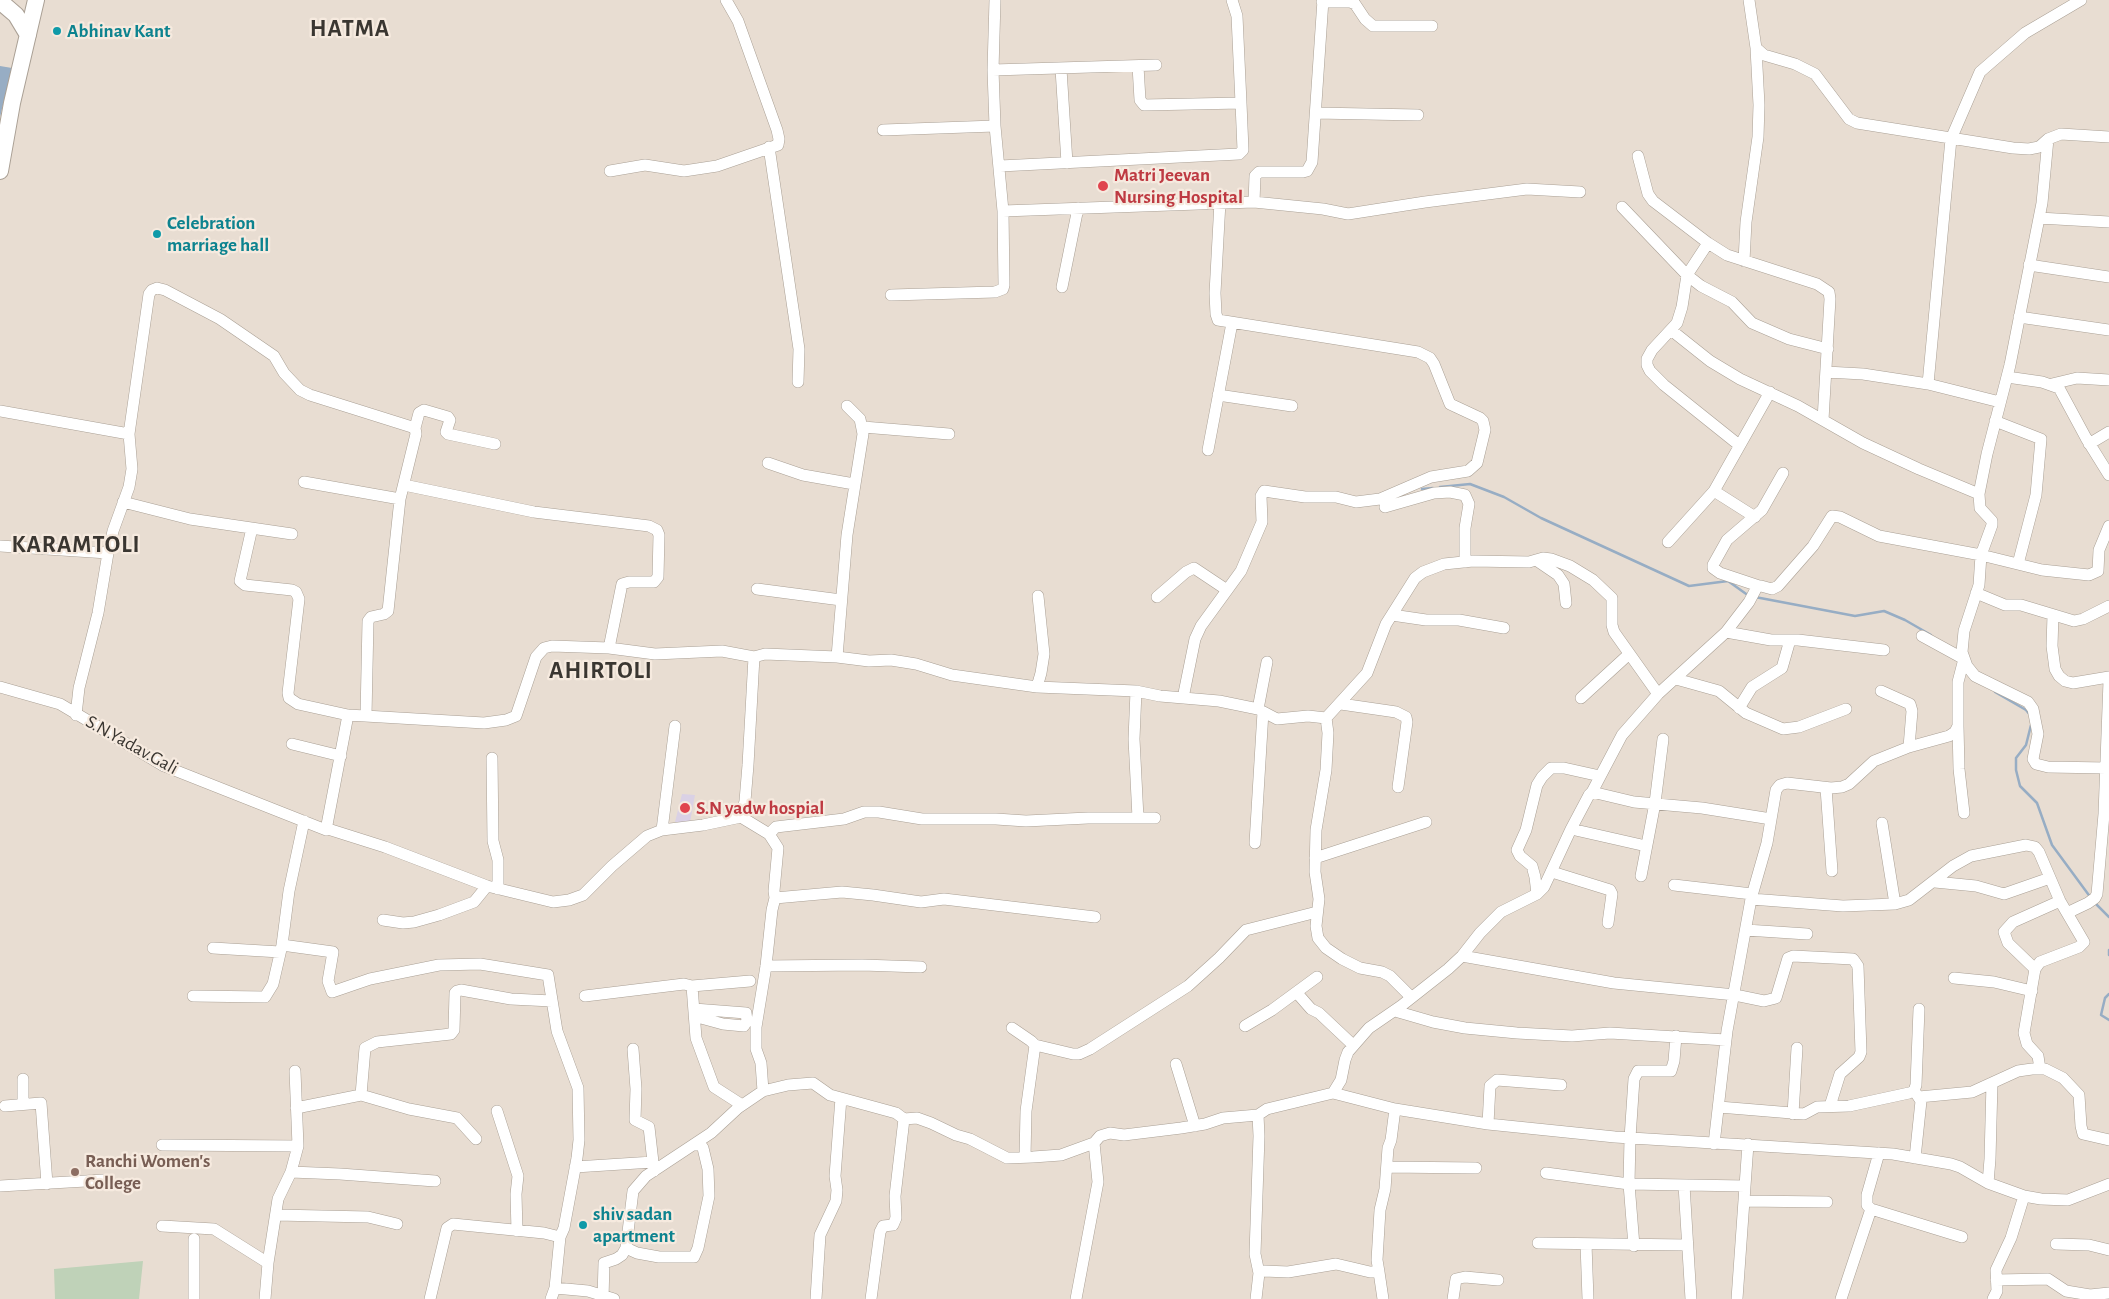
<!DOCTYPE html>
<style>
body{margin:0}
canvas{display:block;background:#e8ddd2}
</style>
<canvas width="2109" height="1299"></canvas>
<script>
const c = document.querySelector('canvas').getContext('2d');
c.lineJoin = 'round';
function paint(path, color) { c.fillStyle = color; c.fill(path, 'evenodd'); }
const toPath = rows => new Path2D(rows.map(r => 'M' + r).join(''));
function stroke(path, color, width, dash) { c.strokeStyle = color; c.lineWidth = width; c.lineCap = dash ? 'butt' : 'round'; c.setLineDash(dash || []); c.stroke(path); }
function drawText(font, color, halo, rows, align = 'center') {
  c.font = font + ' "Alegreya Sans",sans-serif'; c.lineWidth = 4.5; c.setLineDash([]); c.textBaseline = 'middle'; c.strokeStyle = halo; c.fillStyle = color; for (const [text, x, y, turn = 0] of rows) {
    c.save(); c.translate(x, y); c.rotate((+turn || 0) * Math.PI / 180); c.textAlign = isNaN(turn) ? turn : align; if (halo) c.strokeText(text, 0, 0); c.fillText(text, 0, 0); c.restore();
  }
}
paint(toPath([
 [682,794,695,795,690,822,675,822]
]), '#dad1e5');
paint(toPath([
 [143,1261,139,1299,55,1299,54,1269]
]), '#bfd2b8');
paint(toPath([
 [0,66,12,68,0,117]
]), '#97adc4');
stroke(toPath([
 [1440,487,1470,484,1504,497,1541,518,1689,586,1728,581,1749,596],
 [1422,489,1433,488],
 [1755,597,1855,616,1884,611,1905,620,1931,635],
 [1995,692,2026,710,2030,715],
 [2031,725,2026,745,2016,758,2016,770,2020,786,2037,803,2052,845,2091,898],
 [2094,902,2109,917],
 [2109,950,2109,955],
 [2109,994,2105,998,2101,1015,2109,1020]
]), '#97adc4', 2.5);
const street = toPath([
 [1749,0,1756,48,1764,55,1795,64,1815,74,1849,119,1857,123,2013,148,2029,149,2039,147,2048,139,2061,134,2109,137],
 [1322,2,1350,2,1355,4,1365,19,1373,26,1432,26],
 [1138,66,1140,100,1144,105,1241,103],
 [1061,69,1067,163],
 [993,70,1156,65],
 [1316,113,1418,115],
 [883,130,995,126],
 [2048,139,2042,203,2021,309,2010,365,1987,454,1979,494,1980,508,1992,521,1992,525,1981,555,1979,585,1964,631,1962,652,1967,666,1975,676,2028,702,2033,709,2038,734,2033,759,2036,764,2048,767,2106,768],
 [769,147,799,349,798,382],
 [1638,156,1648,194,1653,201,1708,243,1727,255,1817,284,1829,292,1830,299,1823,420],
 [1000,166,1239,154,1243,150,1241,103,1237,16,1232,0],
 [610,171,645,165,684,171,717,166,778,145,779,139,777,130,738,21,726,0],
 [1254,202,1255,176,1259,172,1303,172,1307,171,1312,162,1323,0],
 [1622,207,1687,275,1701,286,1732,302,1752,323,1789,339,1828,349],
 [1003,211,1254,202,1323,209,1348,214,1425,202,1527,189,1580,192],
 [2039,218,2109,222],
 [1708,243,1687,275,1682,307,1677,323,1652,350,1647,359,1647,365,1650,371,1664,385,1739,445],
 [1744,261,1746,222,1758,137,1759,105,1756,48],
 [2029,265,2109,277],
 [1062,287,1078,208],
 [891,295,995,292,1003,289,1004,285,1003,211,995,126,993,70,995,0],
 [2019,317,2109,330],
 [1671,330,1710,361,1740,379,1798,406,1863,443,1919,469,1979,494],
 [1826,372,1863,374,1928,384,2000,402],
 [2007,377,2042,382,2059,388,2086,438,2109,475],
 [1928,384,1951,139,1980,72,2025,33,2081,0],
 [2052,384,2077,378,2109,380],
 [1218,395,1292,406],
 [0,411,129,434],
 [1995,421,2041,439,2036,495,2018,564],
 [863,427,949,434],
 [415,428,419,413,424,410,448,417,450,420,446,432,448,434,495,444],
 [2089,444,2109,432],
 [1208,450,1232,323],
 [768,463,803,475,854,484],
 [304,482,400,499],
 [404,485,534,512,649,526,657,530,659,535,658,577,654,582,629,582,622,584,609,648],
 [1714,491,1755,517],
 [123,502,190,519,292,534],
 [1385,507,1434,493,1450,492,1465,495,1469,504,1465,528,1465,562],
 [252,528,240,581,245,585,292,590,296,592,299,599,288,693,289,698,298,704,348,715,484,723,506,720,516,716,536,657,544,648,552,646,609,648,655,654,722,651,754,657],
 [1668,542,1714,491,1770,392],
 [0,546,108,553],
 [1536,560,1558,575,1564,584,1566,603],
 [1759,586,1720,573,1713,568,1713,565,1727,540,1762,510,1783,473],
 [757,589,841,600],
 [1976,593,2005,605,2021,605,2074,621,2083,619,2109,606],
 [1157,597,1186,572,1194,568,1227,590],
 [1392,615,1426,620,1459,620,1504,628],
 [2053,615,2052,646,2055,669,2059,676,2065,681,2073,683,2109,677],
 [1726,632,1771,640,1798,640,1884,650],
 [1922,636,1964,659,1958,682,1958,726,1959,769,1964,813],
 [837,657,847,535,863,434,860,419,847,406],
 [1676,679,1719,691,1746,713,1783,729,1799,727,1846,709],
 [0,687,60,704,164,766,326,830,328,829,385,847,487,886,553,902,569,900,583,895,612,866,647,836,662,830,703,825,741,817,769,834],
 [1037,687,1041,673,1044,654,1038,596],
 [1136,691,1134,739,1138,818],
 [1881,691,1910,704,1912,711,1909,747],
 [1183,698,1195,639,1201,626,1241,571,1262,522,1261,496,1264,491,1305,497,1336,497,1356,502,1380,499,1431,477,1468,471,1477,463,1485,430,1483,421,1480,418,1450,404,1434,364,1430,358,1418,352,1218,320,1216,314,1215,293,1220,202],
 [1581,698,1628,655],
 [1341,704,1396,712,1406,717,1407,722,1398,787],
 [1739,708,1752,687,1782,668,1790,640],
 [1258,709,1267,662],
 [76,715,79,688,98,613,108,553,113,531,129,487,132,469,129,434,149,294,152,290,157,288,165,290,220,319,274,356,284,373,300,390,310,395,415,428,416,434,400,499,388,611,384,614,371,617,368,621,366,716],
 [1326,718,1367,673,1386,624,1415,578,1423,572,1444,564,1473,561,1529,562,1543,558,1551,559,1570,566,1593,580,1612,598,1612,625,1614,632,1658,694],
 [292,744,341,756],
 [492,758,493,841,498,860,498,889],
 [1826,788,1832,871],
 [1592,792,1622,735,1658,694,1726,632,1749,602,1757,587,1761,586,1772,589,1778,586,1813,546,1832,516,1840,517,1879,536,1981,555,2042,570,2089,575,2098,571,2099,550,2109,526],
 [741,817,745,801,748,765,754,657,765,654,837,657,869,661,891,660,916,664,952,675,1037,687,1136,691,1160,696,1219,701,1258,709,1277,719,1308,716,1326,718,1328,733,1326,770,1316,830,1315,872,1319,899,1316,926,1318,938,1326,948,1342,959,1360,968,1382,972,1390,976,1411,997],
 [1882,823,1895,904],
 [1571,829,1646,846],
 [326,830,348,715],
 [662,830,675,726],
 [1255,843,1263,712],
 [1315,858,1426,822],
 [1552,872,1610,890,1612,894,1608,923],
 [1641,876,1655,803,1663,739],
 [1935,882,1976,886,2004,894,2050,878],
 [1674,885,1752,894],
 [1537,894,1535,877,1532,866,1520,856,1517,850,1526,830,1537,785,1542,777,1551,768,1564,768,1600,776],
 [775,898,774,891,778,848,769,834,776,827,844,819,864,812,879,812,922,819,996,819,1026,821,1088,818,1155,818],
 [1751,899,1843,906,1895,904,1909,900,1953,866,1971,856,2026,845,2035,847,2039,852,2060,901,2084,942,2079,947,2040,962,2035,969,2024,1033,2027,1044,2038,1056,2040,1069],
 [2067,913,2088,903,2095,898,2097,894,2104,814,2109,681],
 [383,920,403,923,414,922,439,915,474,902,487,886],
 [1746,930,1807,934],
 [282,945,333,952,328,981,332,992,370,979,439,965,480,964,548,975,557,1031,578,1088,579,1140,577,1158,564,1228,560,1237],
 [213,948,280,952],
 [1462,956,1614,983,1735,995,1764,1001,1776,998,1788,958,1793,956,1853,959,1858,966,1861,1052,1859,1057,1840,1074,1830,1106],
 [766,966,862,965,921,967],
 [2035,969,2008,943,2004,932,2013,922,2060,901],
 [1954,978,1994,982,2032,991],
 [1297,993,1311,1009,1319,1013,1353,1045],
 [193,996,265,997,273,984,282,945,289,891,304,821],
 [585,996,684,984,692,986],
 [694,1009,746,1013,747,1021,744,1026,723,1024,701,1018,694,1009],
 [1395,1011,1433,1022,1465,1028,1517,1033,1572,1036,1610,1033,1726,1040],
 [1245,1026,1272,1010,1317,977],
 [1012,1028,1031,1041,1035,1045,1026,1111,1025,1157],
 [1035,1045,1073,1054,1079,1054,1090,1049,1188,986,1219,958,1246,930,1317,912],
 [633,1049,636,1089,635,1120,649,1127,654,1171],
 [1176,1064,1195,1126],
 [23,1079,23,1104],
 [763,1091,761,1063,756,1049,756,1027,766,966,772,910,775,898,842,892,873,895,921,902,944,899,1095,917],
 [1333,1093,1341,1080,1345,1060,1348,1052,1369,1028,1401,1006,1448,969,1462,956,1480,933,1501,912,1537,894,1544,887,1571,829,1589,795,1592,792,1634,802,1702,808,1771,819],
 [361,1095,365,1048,377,1042,451,1034,454,1030,455,993,457,991,461,990,511,999,552,1001],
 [1919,1097,1972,1092,2018,1071,2032,1069,2045,1069,2063,1078,2079,1095,2081,1126,2083,1134,2109,1140],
 [742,1105,714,1087,696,1038,692,986,750,981],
 [5,1106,41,1103,47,1184],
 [1719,1107,1804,1114,1817,1107,1849,1106,1909,1093,1914,1091,1916,1085,1919,1009],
 [296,1108,361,1095,409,1109,457,1118,476,1139],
 [497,1111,518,1176,516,1194,517,1231],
 [1793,1114,1797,1048],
 [1258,1115,1259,1136,1255,1254,1259,1273],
 [1488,1124,1490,1086,1497,1080,1561,1085],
 [1714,1144,1727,1031,1751,899,1767,843,1776,790,1780,785,1787,783,1831,788,1842,787,1849,784,1874,761,1909,747,1949,736,1955,732,1958,726],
 [162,1145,298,1146],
 [1879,1153,1867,1195,1867,1205,1871,1209,1962,1237],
 [1915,1158,1921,1101,1915,1092],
 [575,1167,653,1162],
 [1387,1167,1476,1168],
 [291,1172,340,1174,435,1181],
 [1546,1173,1629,1184,1745,1186],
 [1988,1183,1990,1159,1992,1083],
 [1684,1185,1691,1299],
 [0,1186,103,1180],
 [1744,1201,1827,1202],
 [276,1215,368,1217,397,1224],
 [162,1226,214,1229,268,1263],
 [194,1239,194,1299],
 [1538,1243,1687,1245],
 [1586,1244,1588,1299],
 [2056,1244,2089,1245,2109,1250],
 [1634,1246,1629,1184,1630,1138,1634,1079,1638,1071,1671,1071,1674,1061,1676,1036],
 [626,1248,637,1253,659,1257,694,1257,698,1248,709,1196,708,1169,703,1148,701,1145,693,1145],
 [1379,1272,1377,1260,1380,1210,1385,1189,1388,1148,1391,1140,1395,1109],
 [1996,1280,2048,1279,2066,1291,2090,1295,2109,1293],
 [555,1288,588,1291,614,1299],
 [265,1299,268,1263,278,1199,291,1172,298,1146,295,1071],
 [430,1299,447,1228,453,1224,544,1233,560,1237,555,1288,551,1299],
 [603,1299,604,1263,616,1259,622,1255,626,1248,633,1191,646,1176,711,1133,738,1108,763,1091,788,1085,813,1083,830,1095,841,1098],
 [816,1299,820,1235,836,1201,837,1190,835,1176,841,1098,896,1113,904,1119],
 [871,1299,880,1232,883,1226,893,1225,896,1218,895,1196,904,1119,917,1118,931,1123,956,1135,970,1139,1007,1158,1033,1157,1061,1155,1094,1143,1100,1136,1110,1133,1124,1135,1181,1128,1205,1124,1223,1118,1258,1115,1267,1109,1333,1093,1395,1109,1488,1124,1615,1137,1893,1154,1951,1164,1960,1167,1988,1183,2024,1196,2041,1199,2068,1200,2109,1184],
 [1076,1299,1098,1182,1094,1143],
 [1256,1299,1259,1273,1264,1271,1288,1272,1336,1264,1370,1272,1379,1272,1383,1299],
 [1453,1299,1456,1279,1465,1277,1498,1280],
 [1737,1299,1748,1144],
 [1841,1299,1871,1209],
 [1993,1299,1997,1291,1996,1270,2011,1238,2024,1196]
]);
const secondary = toPath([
 [2,3,16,15,28,35],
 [0,171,12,103,36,0]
]);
stroke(street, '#aaa095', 12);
stroke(secondary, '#aaa095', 18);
stroke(street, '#fff', 11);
stroke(secondary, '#fff', 16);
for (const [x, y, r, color] of [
 [57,31,5,"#0f9aa8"],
 [1103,186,6,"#e0444e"],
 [157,234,5,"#0f9aa8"],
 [685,808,6,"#e0444e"],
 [75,1172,5,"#8d6e63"],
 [583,1225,5,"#0f9aa8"]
]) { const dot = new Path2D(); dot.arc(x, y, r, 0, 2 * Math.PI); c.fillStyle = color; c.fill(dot); stroke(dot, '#f6eadf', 2); }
drawText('bold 19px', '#0d838f', '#f6eadf', [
 ["Abhinav Kant",67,31],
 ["Celebration",167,223],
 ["marriage hall",167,245],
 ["shiv sadan",593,1214],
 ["apartment",593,1236]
], 'left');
drawText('bold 19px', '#be3a42', '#f6eadf', [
 ["Matri Jeevan",1114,175],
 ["Nursing Hospital",1114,197],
 ["S.N yadw hospial",696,808]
], 'left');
drawText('19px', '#3a3631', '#f6eadf', [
 ["S.N.Yadav.Gali",132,745,29]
]);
drawText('bold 19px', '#785e54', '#f6eadf', [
 ["Ranchi Women's",85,1161],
 ["College",85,1183]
], 'left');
c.letterSpacing = '1px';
drawText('bold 24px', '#3a3631', '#f6eadf', [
 ["HATMA",350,29],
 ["KARAMTOLI",76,545],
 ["AHIRTOLI",601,671]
]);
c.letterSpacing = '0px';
</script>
